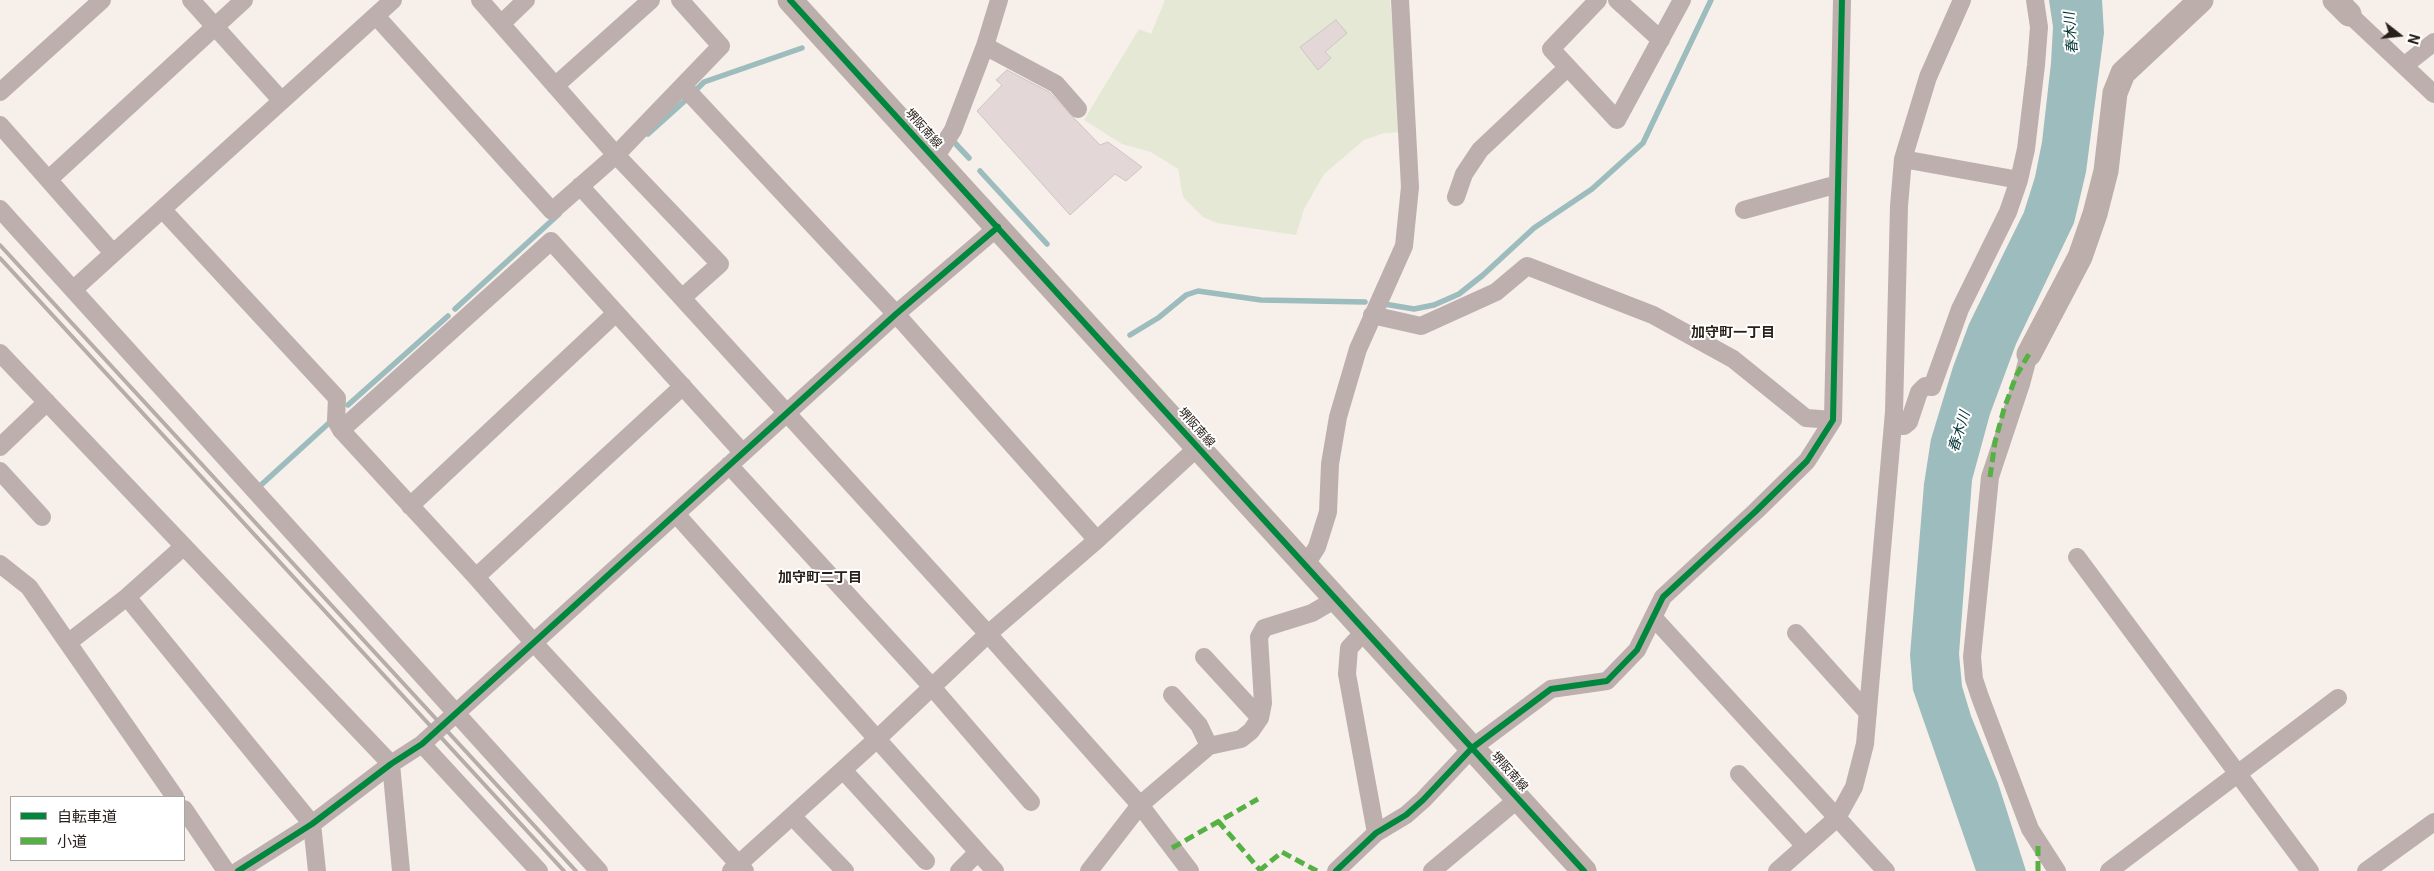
<!DOCTYPE html>
<meta charset="utf-8">
<style>
body{margin:0}
#map{position:relative;width:2434px;height:871px;overflow:hidden;background:#f7efe9;font-family:Roboto,"Noto Sans JP",sans-serif}
canvas{display:block}
.legend{position:absolute;left:10px;top:796px;width:175px;height:65px;box-sizing:border-box;background:#fff;border:1px solid #a9a6a3;margin:0;padding:6px 9px;list-style:none;font-size:15px;color:#292019}
.legend li{display:flex;align-items:center;gap:10px;height:25px}
.legend b{width:25px;border:1px solid #a9a6a3}
.north{position:absolute;left:2374px;top:10px;width:50px;height:50px;-webkit-text-stroke:4px #fff;paint-order:stroke;rotate:106deg;font-size:14px;font-weight:700;line-height:20px;text-align:center;color:#292019}
.north::after{content:'';display:block;margin:auto;width:18px;height:22px;background:#292019;clip-path:polygon(50% 0,100% 100%,50% 72%,0 100%)}
</style>
<div id="map">
<canvas width="2434" height="871"></canvas>
<ul class="legend">
<li><b style="height:6px;background:#00873e"></b>自転車道</li>
<li><b style="height:6px;background:#56b145"></b>小道</li>
</ul>
<div class="north">N</div>
</div>
<script>
const c = document.querySelector('canvas').getContext('2d');
c.lineJoin = 'round';
function paint(path, color) { c.fillStyle = color; c.fill(path, 'evenodd'); }
const toPath = rows => new Path2D(rows.map(r => 'M' + r).join(''));
function stroke(path, color, width, dash) { c.strokeStyle = color; c.lineWidth = width; c.lineCap = dash ? 'butt' : 'round'; c.setLineDash(dash || []); c.stroke(path); }
function drawText(font, color, halo, rows, align = 'center') {
  c.font = font + ' Roboto,"Noto Sans JP",sans-serif'; c.lineWidth = 4; c.setLineDash([]); c.textBaseline = 'middle'; c.strokeStyle = halo; c.fillStyle = color; for (const [text, x, y, turn = 0] of rows) {
    c.save(); c.translate(x, y); c.rotate((+turn || 0) * Math.PI / 180); c.textAlign = isNaN(turn) ? turn : align; if (halo) c.strokeText(text, 0, 0); c.fillText(text, 0, 0); c.restore();
  }
}
paint(toPath([
 [1165,0,1390,0,1402,132,1384,133,1364,140,1324,174,1304,209,1296,235,1217,223,1203,217,1183,197,1178,169,1151,152,1122,144,1084,120,1139,29,1151,34]
]), '#e4e8d5');
paint(toPath([
 [2049,0,2102,0,2104,33,2086,172,2074,223,2016,344,1990,414,1972,480,1959,654,1962,686,1971,716,1998,783,2026,871,1976,871,1913,690,1910,655,1924,484,1931,439,1953,367,1969,324,2024,212,2035,177,2042,142,2051,63,2053,27]
]), '#9dbcbd');
stroke(toPath([
 [696,90,704,82,802,48],
 [648,134,688,98],
 [954,142,969,158],
 [980,171,1047,244],
 [1384,304,1414,309,1434,305,1459,294,1483,275,1534,228,1592,189,1643,143,1711,0],
 [455,309,559,214],
 [1130,335,1158,318,1186,295,1198,291,1261,300,1365,302],
 [348,405,448,316],
 [261,485,329,423]
]), '#9dbcbd', 5.5);
const building = toPath([
 [1336,20,1347,33,1325,52,1331,58,1318,70,1300,47,1336,20],
 [1007,70,1049,92,1100,145,1108,142,1142,167,1126,181,1115,174,1070,215,977,111,1002,85,996,80,1007,70]
]);
paint(building, '#e3d7d8');
stroke(building, '#cec5c4', 1);
stroke(toPath([
 [191,0,281,100],
 [480,0,616,155,720,264,683,297],
 [1598,0,1551,49,1617,120,1682,0],
 [1617,0,1661,40],
 [2349,14,2434,94],
 [376,16,552,211,616,155,721,46,680,0],
 [501,24,526,0],
 [985,46,1056,84,1078,109],
 [2405,65,2434,42],
 [555,86,651,0],
 [683,86,896,314,1097,540],
 [0,92,102,0],
 [0,125,113,253],
 [935,158,953,130,985,46,999,0],
 [1903,159,2019,180],
 [49,179,244,0],
 [580,186,988,634,1140,805,1190,871],
 [1456,197,1464,174,1480,150,1568,67],
 [0,209,599,871],
 [162,209,337,398,336,421,341,430,476,577,534,643,745,871],
 [1744,210,1838,184],
 [74,289,393,0],
 [1372,315,1421,326,1496,292,1527,266,1653,315,1733,359,1806,418,1833,420],
 [0,353,391,764,401,871],
 [2029,354,2021,384,1990,477,1972,657,1974,679,1980,697,2030,829,2057,871],
 [1893,425,1904,426,1909,422,1919,392,1925,386,1932,387,1960,309,2008,212,2019,180,2026,149,2036,65,2039,27,2035,0],
 [341,430,551,241,743,453],
 [0,447,47,402],
 [729,465,932,687,1031,802],
 [0,471,42,517],
 [410,506,616,313],
 [676,514,995,871],
 [2077,557,2310,871],
 [0,564,29,587,175,797],
 [1305,566,1317,547,1328,512,1330,464,1338,417,1358,349,1404,246,1410,187,1400,0],
 [476,577,683,386],
 [127,597,312,824,317,871],
 [1653,617,1886,871],
 [1364,632,1349,648,1347,674,1376,833],
 [1796,633,1868,713],
 [69,642,127,597,183,547],
 [1204,657,1260,718],
 [1172,695,1199,725,1209,746],
 [422,744,539,871],
 [843,770,926,861],
 [1739,774,1805,846],
 [184,809,226,871],
 [792,816,845,871],
 [238,871,312,824,391,764,422,744,896,314,998,227],
 [731,871,877,739,988,634,1097,540,1198,447],
 [959,871,978,852],
 [1089,871,1140,805,1209,746,1241,739,1251,731,1260,718,1263,703,1259,637,1264,628,1312,613,1336,599],
 [1336,871,1376,833,1406,815,1423,800,1472,748,1551,689,1607,681,1637,650,1663,597,1756,511,1807,461,1833,420,1842,0],
 [1432,871,1518,799],
 [1777,871,1837,818,1854,787,1865,744,1894,412,1899,206,1903,159,1928,77,1962,0],
 [2109,871,2338,698],
 [2366,871,2434,822]
]), '#bcafad', 18);
stroke(toPath([
 [790,0,1584,871],
 [2335,0,2349,14],
 [2029,354,2080,257,2095,214,2106,171,2115,93,2123,73,2201,0]
]), '#bbaeab', 25);
stroke(toPath([
 [0,245,576,871],
 [0,258,564,871]
]), '#b6aca9', 4);
stroke(toPath([
 [1990,477,1995,442,2004,409,2016,376,2029,354],
 [1218,821,1260,870],
 [1172,848,1258,799],
 [1259,871,1282,852,1317,871],
 [2038,871,2038,845]
]), '#56b145', 5, [10, 5]);
stroke(toPath([
 [790,0,1584,871],
 [238,871,312,824,391,764,422,744,896,314,998,227],
 [1336,871,1376,833,1406,815,1423,800,1472,748,1551,689,1607,681,1637,650,1663,597,1756,511,1807,461,1833,420,1842,0]
]), '#00873e', 6);
drawText('12px', '#292019', '#fff', [
 ["堺阪南線",923,129,48],
 ["堺阪南線",1196,428,48],
 ["堺阪南線",1509,772,48]
]);
drawText('italic 14px', '#013235', '#fff', [
 ["春木川",2072,33,-95],
 ["春木川",1960,432,-73]
]);
drawText('bold 14px', '#292019', '#fff', [
 ["加守町一丁目",1733,333],
 ["加守町二丁目",820,578]
]);
</script>
